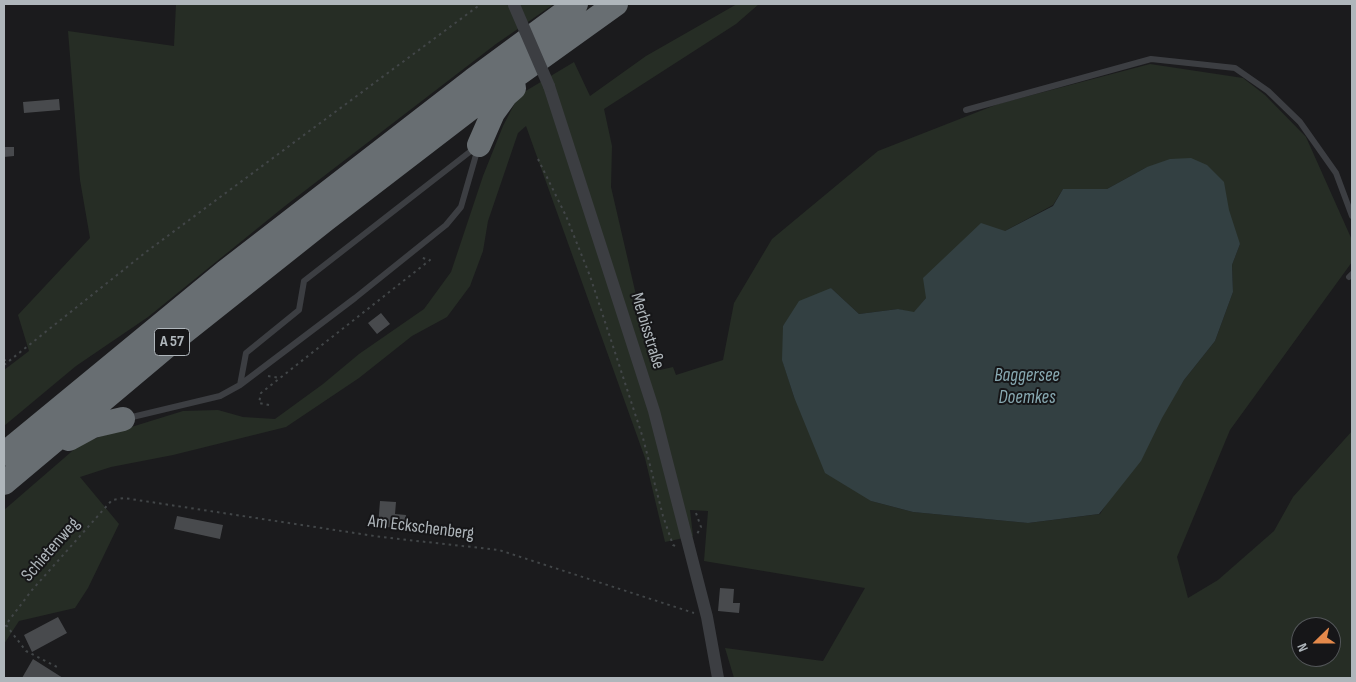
<!DOCTYPE html>
<meta charset="utf-8">
<style>
body{margin:0}
#map{position:relative;width:1356px;height:682px;overflow:hidden;background:#1b1b1d;font-family:"Sofia Sans Condensed",sans-serif}
canvas{display:block}
.frame{position:absolute;inset:0;border:5px solid #afb6bb;pointer-events:none}
.north{position:absolute;left:1291px;top:617px;width:50px;height:50px;box-sizing:border-box;background:#161618;border:1px solid #535659;border-radius:50%;rotate:248deg;font-size:14px;font-weight:700;line-height:20px;text-align:center;color:#afb6bb}
.north::after{content:'';display:block;margin:auto;width:18px;height:22px;background:#e4894b;clip-path:polygon(50% 0,100% 100%,50% 72%,0 100%)}
</style>
<div id="map">
<canvas width="1356" height="682"></canvas>
<div class="frame"></div>
<div class="north">N</div>
</div>
<script>
const c = document.querySelector('canvas').getContext('2d');
c.lineJoin = 'round';
function paint(path, color) { c.fillStyle = color; c.fill(path, 'evenodd'); }
const toPath = rows => new Path2D(rows.map(r => 'M' + r).join(''));
function stroke(path, color, width, dash) { c.strokeStyle = color; c.lineWidth = width; c.lineCap = dash ? 'butt' : 'round'; c.setLineDash(dash || []); c.stroke(path); }
function drawText(font, color, halo, rows, align = 'center') {
  c.font = font + ' "Sofia Sans Condensed",sans-serif'; c.lineWidth = 4; c.setLineDash([]); c.textBaseline = 'middle'; c.strokeStyle = halo; c.fillStyle = color; for (const [text, x, y, turn = 0] of rows) {
    c.save(); c.translate(x, y); c.rotate((+turn || 0) * Math.PI / 180); c.textAlign = isNaN(turn) ? turn : align; if (halo) c.strokeText(text, 0, 0); c.fillText(text, 0, 0); c.restore();
  }
}
paint(toPath([
 [176,4,554,4,496,44,285,206,148,317,76,366,4,426,4,370,29,351,18,315,90,238,80,180,68,31,174,46],
 [737,4,759,4,736,24,604,109,612,146,611,187,639,308,660,370,673,367,676,375,723,360,734,303,772,239,878,151,998,104,1150,64,1243,78,1265,95,1306,137,1352,240,1352,262,1230,430,1177,557,1188,598,1218,580,1274,531,1293,497,1352,431,1352,678,734,678,725,648,823,661,865,588,704,561,708,511,690,510,693,536,665,542,645,458,526,126,518,133,488,221,483,251,470,286,447,317,412,336,359,378,286,427,173,455,111,467,80,477,119,524,88,588,75,608,19,621,4,644,4,510,78,446,99,437,183,411,218,410,243,417,275,419,323,384,359,354,424,309,451,272,483,176,503,126,519,95,574,62,590,96,646,56],
 [1147,167,1240,244,1232,265,1233,292,1215,341,1184,380,1100,514,1028,523,913,512,871,501,794,397,783,362,783,326,831,288,859,314,898,309,914,313,926,298,1005,231,1053,205,1063,189,1107,189],
 [1301,627,1331,627,1331,657,1301,657]
]), '#262d25');
paint(toPath([
 [1191,158,1207,165,1224,182,1229,210,1240,244,1232,265,1233,292,1215,341,1184,380,1162,418,1141,461,1099,514,1028,523,913,512,871,501,825,473,794,397,782,360,783,326,799,301,831,288,859,314,898,309,914,312,926,298,923,278,981,223,1005,231,1053,206,1063,189,1107,189,1147,167,1170,159]
]), '#334042');
paint(toPath([
 [59,99,60,110,24,113,23,102],
 [4,147,14,147,14,156,4,157],
 [381,313,390,324,377,334,368,323],
 [380,501,396,502,395,514,406,515,404,529,378,526],
 [177,516,223,525,220,539,174,529],
 [720,588,734,589,733,603,740,603,739,613,718,611],
 [58,617,67,633,32,652,24,635],
 [33,659,63,678,22,678]
]), '#484a4d');
stroke(toPath([
 [538,159,566,216,590,276,643,438,663,516,673,545,678,547],
 [4,359,7,363],
 [4,365,146,252,481,4],
 [268,376,280,378,430,260,419,257],
 [269,405,259,403,261,393,280,378],
 [696,513,701,527,697,534],
 [6,625,26,651,59,668],
 [4,627,32,590,112,500,124,498,381,537,499,550,694,613]
]), '#424648', 2, [2.5, 4]);
stroke(toPath([
 [966,110,1151,59,1235,68,1268,91,1300,122,1336,173,1352,216],
 [1349,277,1352,274],
 [240,385,246,353,299,310,304,281,476,147],
 [128,418,220,396,240,385,355,298,446,225,461,207,478,148]
]), '#3c3e42', 6);
stroke(toPath([
 [549,86,654,411,707,617,718,678]
]), '#3c3e42', 12);
stroke(toPath([
 [479,145,493,113,506,95,514,88],
 [69,439,93,426,123,419],
 [4,454,225,272,473,80,576,4],
 [4,483,179,336,325,220,471,108,616,4]
]), '#686e72', 24);
stroke(toPath([
 [514,5,549,86]
]), '#3c3e42', 12);
for (const [x, y, w] of [
 [172,342,35]
]) { const box = new Path2D(); box.roundRect(x - w / 2, y - 13.5, w, 27, 4); c.fillStyle = '#161618'; c.fill(box); stroke(box, '#afb6bb', 1); }
drawText('bold 16px', '#afb6bb', null, [
 ["A 57",172,342]
]);
drawText('18px', '#afb6bb', '#161618', [
 ["Merbisstraße",647,331,73],
 ["Am Eckschenberg",421,528,7],
 ["Schietenweg",51,550,-49]
]);
drawText('italic 19px', '#89aab3', '#161618', [
 ["Baggersee",1027,376],
 ["Doemkes",1027,398]
]);
</script>
